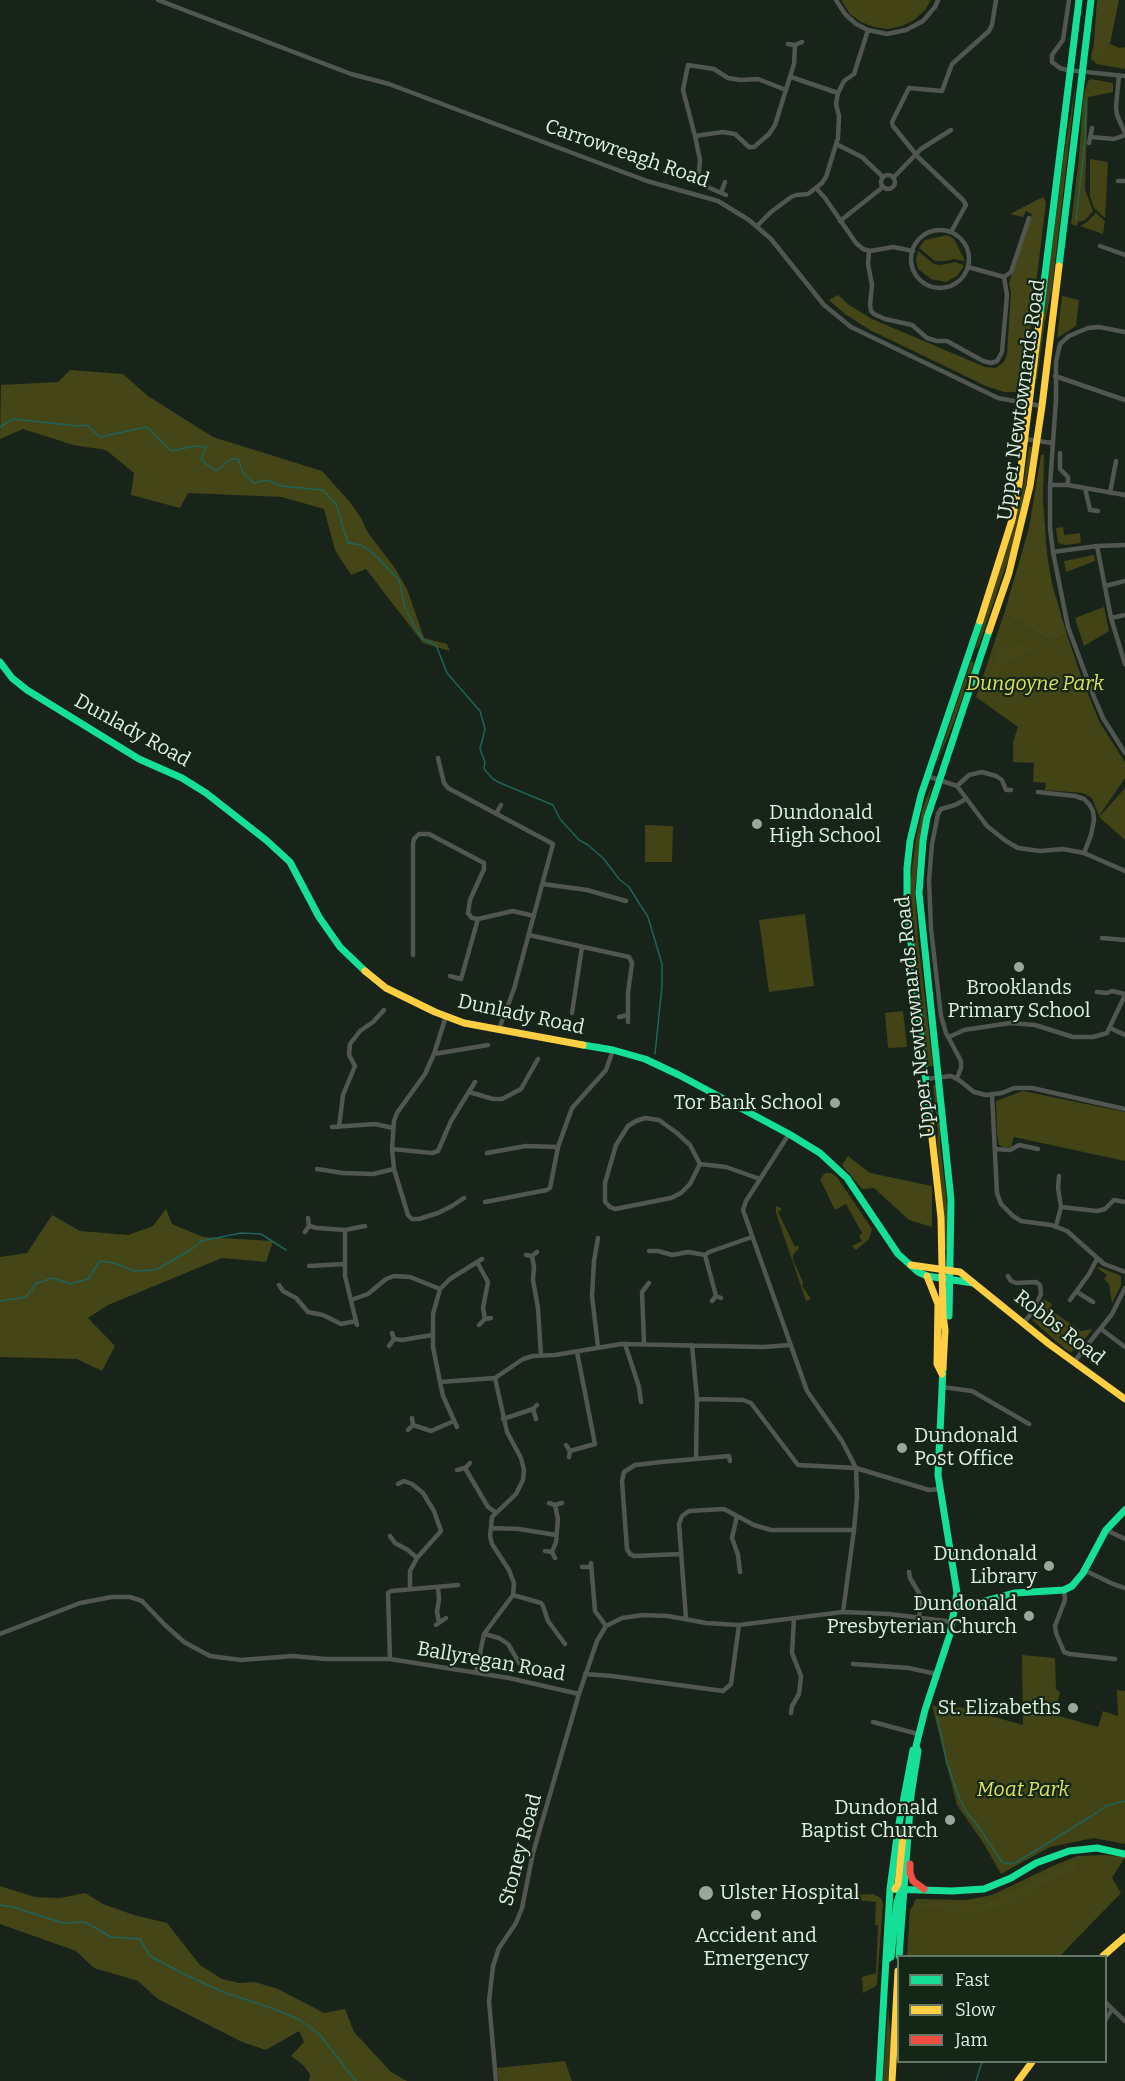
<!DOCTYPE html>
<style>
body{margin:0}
#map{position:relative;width:1125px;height:2081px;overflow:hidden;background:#18231a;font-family:Bitter,serif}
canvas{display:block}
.legend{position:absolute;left:897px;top:1955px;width:210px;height:108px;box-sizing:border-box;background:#142716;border:2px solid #667768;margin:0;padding:8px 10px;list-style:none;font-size:18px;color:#e1eee2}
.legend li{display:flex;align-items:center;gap:12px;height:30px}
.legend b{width:30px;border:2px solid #667768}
</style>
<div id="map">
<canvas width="1125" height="2081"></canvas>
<ul class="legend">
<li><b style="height:8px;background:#16e098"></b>Fast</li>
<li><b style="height:8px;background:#ffcf43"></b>Slow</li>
<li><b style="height:8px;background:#f24e42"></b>Jam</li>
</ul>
</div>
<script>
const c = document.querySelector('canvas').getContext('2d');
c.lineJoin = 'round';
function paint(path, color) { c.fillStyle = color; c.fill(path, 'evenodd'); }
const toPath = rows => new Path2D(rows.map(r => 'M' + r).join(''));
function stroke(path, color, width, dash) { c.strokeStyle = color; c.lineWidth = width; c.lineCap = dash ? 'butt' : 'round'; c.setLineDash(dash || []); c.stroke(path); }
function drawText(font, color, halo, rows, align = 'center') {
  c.font = font + ' Bitter,serif'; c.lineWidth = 4.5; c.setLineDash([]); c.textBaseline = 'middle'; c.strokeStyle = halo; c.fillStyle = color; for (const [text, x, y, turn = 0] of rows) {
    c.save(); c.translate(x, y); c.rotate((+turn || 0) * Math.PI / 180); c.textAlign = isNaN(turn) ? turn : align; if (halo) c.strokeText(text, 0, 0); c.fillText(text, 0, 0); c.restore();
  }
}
paint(toPath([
 [841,0,931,0,925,10,914,20,902,26,888,29,874,27,861,22,850,14],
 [1110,44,1120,48,1125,47,1125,69,1096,64,1092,59,1092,63,1091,57,1093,47,1103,50],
 [1077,75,1052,289,1045,321,1037,379,1035,379,1063,161],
 [1091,79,1113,83,1113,92,1088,97,1085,190,1093,211,1085,220,1078,222,1077,226,1071,224,1079,156,1083,99,1088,81],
 [1090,159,1108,162,1105,218,1094,208,1090,196],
 [1096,213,1105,221,1103,234,1080,226,1087,222],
 [947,235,954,239,965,261,954,259,946,261,935,261,919,248,925,240],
 [918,251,934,264,941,265,955,262,964,265,962,269,957,276,946,282,931,279,918,269,916,260],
 [1062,296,1079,300,1076,326,1057,338],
 [1029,447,1032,447,1024,495,1011,551,979,645,975,650,1022,493],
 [1063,527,1064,535,1080,533,1081,543,1065,545,1058,543,1056,528],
 [1094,555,1095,561,1066,572,1064,561],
 [1104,607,1109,631,1084,646,1075,618],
 [1004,614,1051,641,1067,635,1083,682,1100,723,1125,762,1125,778,1099,816,1092,798,1083,793,1045,790,1046,783,1033,782,1034,763,1013,762,1013,742,1018,727,976,697],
 [971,661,974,663,954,722,934,770],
 [932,784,919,845,915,890,918,939,933,1066,928,1066,913,940,910,884,916,839,923,807],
 [1125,788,1125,840,1099,817],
 [645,825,673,826,672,862,645,862],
 [805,914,814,986,769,992,759,920],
 [903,1011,907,1047,888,1048,885,1013],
 [933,1085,936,1085,941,1131,940,1143,947,1204,947,1249,945,1249,937,1142,938,1132],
 [1023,1091,1125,1112,1125,1161,1014,1137,1011,1147,1003,1147,999,1145,997,1133,996,1101],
 [825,1173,831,1173,837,1177,872,1229,869,1239,856,1250,852,1246,862,1241,859,1236,862,1233,846,1204,835,1210,820,1179],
 [776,1206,781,1208,781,1210,778,1212,795,1247,798,1245,799,1248,793,1255,793,1260,803,1282,802,1286,811,1299,806,1301,776,1213],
 [1099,1267,1121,1276,1121,1285,1112,1303,1109,1284,1104,1279,1107,1275,1097,1268],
 [1044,1299,1052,1304,1049,1309,1081,1331,1093,1329,1076,1349,1071,1352,1066,1350,1032,1320,1035,1318],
 [1022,1655,1055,1658,1056,1689,1060,1692,1055,1715,1098,1727,1103,1711,1118,1716,1117,1690,1125,1691,1125,1844,1094,1838,1050,1847,1001,1874,984,1844,957,1805,932,1705,947,1711,959,1707,1023,1725],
 [1105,1855,1125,1857,1112,1878,1121,1893,1060,1956,907,1956,910,1910,914,1904,934,1903,914,1902,916,1899,967,1900,992,1895,1055,1865,1078,1856],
 [873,1894,881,1898,883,1904,877,1983,876,1986,863,1993,862,1977,876,1973,878,1925,875,1925,876,1902,836,1898,829,1900,836,1896],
 [888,2007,891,2038,888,2081,883,2081],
 [565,2061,572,2081,499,2081,497,2068]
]), '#424416');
paint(toPath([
 [1097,0,1119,0,1110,44,1096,58,1093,55],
 [1043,197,1046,202,1025,375,1022,386,1015,392,1004,392,986,386,870,330,845,314,829,300,838,295,849,305,872,319,985,367,996,368,1004,362,1007,354,1011,292,1009,283,1032,214,1026,211,1023,217,1010,214],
 [70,370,123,374,148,396,213,437,322,471,349,501,361,518,368,533,395,568,407,589,424,638,447,644,450,651,423,643,366,569,351,575,335,550,324,509,282,497,188,493,180,508,131,495,134,473,106,450,73,445,23,429,0,439,1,385,58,382],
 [1041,455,1044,455,1043,500,1047,554,1052,584,1067,635,1051,641,1004,614,1029,528],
 [1023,644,1035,650,1004,663,995,678,981,690,999,650,1009,646],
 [848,1156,870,1173,932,1186,932,1227,909,1220,874,1188,862,1189,842,1165],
 [166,1209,172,1224,203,1237,273,1241,266,1262,222,1258,108,1305,88,1318,115,1346,102,1371,77,1359,0,1357,0,1257,27,1253,52,1215,80,1231,128,1235,153,1226],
 [1074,1862,1077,1869,998,1909,967,1913,914,1906,914,1902,980,1904,997,1899],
 [0,1886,35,1897,60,1898,85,1893,103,1904,134,1915,167,1923,200,1965,222,1979,239,1983,255,1982,278,1989,324,2013,345,2009,354,2032,391,2072,407,2081,309,2081,310,2074,303,2065,291,2056,304,2042,299,2031,266,2050,242,2042,158,1999,138,1981,94,1968,76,1951,0,1924]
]), '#444618');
stroke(toPath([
 [1076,220,1085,141,1086,101],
 [0,427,13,419,78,426,87,425,100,437,147,427,171,451,195,446,206,447,201,460,216,471,231,459,238,459,243,473,254,483,267,480,282,486,323,490,336,504,348,543,361,545,373,553,399,580,405,608,417,631,423,639,436,645,447,673,480,711,485,729,480,749,485,762,484,769,493,779,498,782,553,805,560,819,579,840,588,845,604,859,619,879,629,887,648,917,662,964,662,986,655,1054],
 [0,1301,26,1297,37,1283,53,1278,70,1284,88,1279,100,1261,114,1263,134,1271,156,1270,192,1249,201,1241,241,1233,261,1234,286,1250],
 [937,1717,947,1764,960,1799,967,1813,976,1823,1002,1862,1011,1864,1017,1862,1090,1817,1106,1806,1125,1801],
 [0,1905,13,1907,63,1923,85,1922,111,1937,140,1939,150,1956,184,1974,223,1992,277,2010,300,2020,319,2034,356,2081],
 [976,2081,982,2062]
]), '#1f635b', 1.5);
stroke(toPath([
 [158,0,351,74,389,84,647,181,718,201,749,220,771,239,824,305,851,327,998,398,1041,406],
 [836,0,845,14,856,24,868,30,887,34,906,30,923,21,935,7,938,0],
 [1069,0,1064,33,1063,40,1052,55,1052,62,1060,68,1067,70,1125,76],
 [788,44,795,45,802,42],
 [1119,75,1116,107,1117,115,1125,133],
 [791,77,838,93],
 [695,136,683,90,688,65,714,69,728,78,740,80,758,79,786,90],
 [1091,137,1114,139,1125,135],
 [1089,143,1092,128],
 [836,144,862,157,883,177],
 '881 182a7 7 0 1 1 14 0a7 7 0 1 1-14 0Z',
 [893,178,921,149,951,130],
 [1118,181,1125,181],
 [816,188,825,198,856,243,863,249,870,251,893,247,913,251],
 [721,193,725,182],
 [726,195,698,183,700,160,695,136,723,132,735,134,749,147,754,147,769,134,775,125,794,64,795,45],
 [840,221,883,187],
 [757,226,771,212,791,197,796,195,808,194,822,183,826,177,838,138,839,116,836,104,838,93,844,81,854,74,868,30],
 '911 259a29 29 0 1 1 58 0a29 29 0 1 1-58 0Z',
 [951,232,966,205,963,200,918,157,893,126,892,122,909,88,942,91,952,64,989,31,992,25,996,0],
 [1100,246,1125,255],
 [869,251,868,264,872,285,870,305,871,311,874,314,885,319,912,325,927,338,937,341,947,341,983,361,991,363,997,361,1002,352,1007,295,1004,277,968,267],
 [1004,277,1011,272,1029,218],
 [1125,332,1099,327,1088,328,1069,336,1060,344,1056,362,1056,399,1050,485,1050,528,1053,552,1068,627,1094,697,1103,718,1125,753],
 [1055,376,1125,400],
 [1025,439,1052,443],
 [1060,453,1060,469,1068,477,1068,485],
 [1050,485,1068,485,1125,495],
 [1085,488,1090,510,1098,511],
 [1110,493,1116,461],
 [1097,546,1125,545],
 [1053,552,1097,546,1111,618,1125,664],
 [1105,586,1125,581],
 [1111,618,1125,615],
 [438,758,444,783,448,788,553,844,514,989,499,1029],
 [927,776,957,786,987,826,1006,841,1018,848,1040,851,1063,849,1084,853,1125,871],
 [957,786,969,775,982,772,996,776,1002,780,1006,790,1011,790],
 [1038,792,1075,796,1084,799,1089,804,1093,811,1094,820,1091,835,1084,853],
 [496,814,501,805],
 [543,884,587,890,626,901],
 [529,935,629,957,632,963,628,993,628,1022],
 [1102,938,1125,940],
 [413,955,413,844,414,839,419,834,429,834,484,863,484,869,470,900,468,913,472,918,478,919,513,911,534,916],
 [450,976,461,979,478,919],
 [1097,992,1107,993,1112,991,1125,994],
 [572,1013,582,947],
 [446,1016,434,1054,425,1074,397,1113,394,1121,392,1149,394,1169,408,1215,412,1219,419,1219,438,1213,452,1206,464,1198],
 [619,1017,628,1015],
 [1110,1028,1125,1035],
 [949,1037,964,1030,1010,1023,1035,1025,1073,1037,1093,1037,1107,1033,1125,995],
 [434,1054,488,1045],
 [957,1078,961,1068,961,1061,946,1033,941,1016,931,929,929,880,932,844,938,814,941,809,955,805,966,799],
 [926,1079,951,1076,959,1080,974,1092,986,1095,1002,1093,1014,1088,1032,1088,1125,1109],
 [469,1092,493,1099,502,1099,521,1089,538,1059],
 [992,1095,997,1193,1001,1204,1013,1216,1021,1221,1051,1225,1067,1231,1104,1264,1125,1272],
 [332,1127,375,1124,393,1128],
 [339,1127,343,1095,355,1066,349,1055,350,1044,360,1031,373,1022,384,1010],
 [789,1134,746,1201,743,1210,807,1391,842,1441,856,1468,857,1497,854,1530,843,1612],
 [392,1149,432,1153,438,1151,451,1121,475,1082],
 [995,1149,1010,1150,1019,1145,1038,1149],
 [487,1153,526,1146,558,1147],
 [700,1164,690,1184,681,1193,671,1198,615,1209,610,1207,605,1202,605,1183,616,1145,628,1126,636,1121,645,1118,659,1120,677,1133,690,1145,700,1164,726,1167,760,1179],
 [317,1169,343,1173,373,1174,394,1169],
 [1059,1176,1058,1188,1061,1207],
 [485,1202,547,1190,550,1188,558,1147,572,1108,606,1070,613,1050],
 [309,1226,317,1228,345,1230,365,1226],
 [1056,1226,1061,1207,1097,1211,1105,1209,1114,1200,1125,1202],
 [345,1230,345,1276,357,1325],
 [305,1232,309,1226,308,1218],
 [598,1238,594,1261,592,1296,598,1347],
 [649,1251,658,1251,672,1255,688,1252,705,1255],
 [526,1255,532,1256,537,1252],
 [532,1256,534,1267,533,1280,538,1308,541,1355],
 [477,1262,488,1282,483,1308,485,1319],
 [309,1266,344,1264],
 [1008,1276,1011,1281,1016,1283,1036,1282,1040,1285,1041,1294,1032,1313,1024,1322],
 [279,1285,283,1291,296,1298,308,1312,323,1315,341,1324,356,1321],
 [1077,1292,1093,1302],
 [716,1296,705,1255,709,1252,752,1237],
 [351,1300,368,1294,386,1279,394,1276,410,1277,440,1289],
 [1070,1300,1089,1274,1097,1259],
 [712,1301,716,1296,721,1298],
 [479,1325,485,1319,491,1318],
 [1101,1329,1125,1347],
 [394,1339,402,1340,432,1335],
 [644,1343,642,1292,649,1283],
 [625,1344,639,1387,641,1402],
 [692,1345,697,1399,696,1459],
 [389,1346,394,1339,392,1333],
 [1074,1362,1112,1314,1125,1288],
 [440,1382,495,1378,523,1359,533,1356,555,1355,621,1344,764,1347,790,1345],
 [942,1387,972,1391,1029,1424],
 [697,1399,743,1400,751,1403,798,1465,856,1468,929,1490,940,1489],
 [503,1419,533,1409],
 [536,1419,533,1409,537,1405],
 [413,1425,431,1431,454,1421],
 [457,1427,443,1396,440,1382,433,1347,433,1314,440,1289,450,1279,482,1259],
 [408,1430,413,1425,412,1418],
 [566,1445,570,1451,569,1457],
 [570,1451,595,1444,577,1352],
 [465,1468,488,1507,495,1512],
 [457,1470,465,1468,470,1463],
 [398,1484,404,1481,412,1484,423,1493,434,1511,441,1531,417,1558,410,1571,410,1589],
 [549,1503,555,1505,562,1503],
 [737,1516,732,1538,738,1555,740,1572],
 [491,1528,519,1529,556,1535],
 [1106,1530,1125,1539],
 [390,1536,395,1543,408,1550,417,1558],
 [545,1551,552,1552,555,1558],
 [552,1552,556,1542,558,1519,555,1505],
 [681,1554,634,1556,630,1554,627,1549,622,1481,624,1472,635,1465,661,1462,729,1456,730,1461],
 [591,1563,595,1611,606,1626],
 [582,1567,591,1567],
 [1084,1570,1113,1584,1125,1588],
 [909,1572,910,1578,919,1593,921,1601,919,1618],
 [438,1587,439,1599,437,1612,439,1622],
 [1064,1590,1065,1600,1055,1626,1056,1633,1064,1652,1070,1654,1115,1659],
 [513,1595,541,1603,543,1606,548,1621,565,1644],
 [686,1619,679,1524,682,1516,689,1511,724,1509,754,1525,771,1530,854,1530],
 [436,1625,446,1618],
 [0,1634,80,1603,112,1597,130,1597,142,1601,165,1625,184,1642,210,1656,241,1660,293,1656,325,1659,390,1659,509,1678,579,1694],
 [484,1634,499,1638,508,1644,520,1664,526,1666],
 [390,1659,388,1593,391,1591,458,1585],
 [853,1664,909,1668,936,1674],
 [476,1673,484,1634,513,1595,514,1583,509,1570,492,1544,490,1536,492,1517,516,1494,523,1480,524,1470,521,1458,507,1432,495,1378],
 [585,1674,612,1676,723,1691,731,1684,739,1625],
 [791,1713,792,1706,799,1694,801,1676,792,1653,794,1618],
 [873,1722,918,1734],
 [1106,2003,1125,2021],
 [1106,2019,1112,2009],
 [496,2081,489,2001,493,1966,499,1948,516,1923,522,1908,533,1853,579,1694,597,1641,606,1626,622,1618,643,1615,668,1616,706,1623,739,1625,843,1612,889,1614,953,1622]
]), '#525651', 4.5);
stroke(toPath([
 [1059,266,1091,0],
 [1040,315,1079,0],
 [0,662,12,678,27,690,139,759,182,778,206,793,266,840,290,862,319,917,340,947,365,971],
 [583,1045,613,1050,645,1059,679,1075,789,1134,820,1153,847,1178,898,1254,918,1272,927,1276,973,1283],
 [930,1120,907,906,907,868,910,841,921,795,980,621],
 [949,1316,951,1200,919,893,923,841,927,818,989,631],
 [956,1609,1015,1593,1064,1590,1072,1586,1083,1573,1106,1530,1125,1510],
 [890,1889,952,1891,984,1889,1011,1878,1036,1863,1069,1851,1097,1848,1125,1854],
 [899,1956,911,1795,918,1751,916,1746,925,1710,950,1634,957,1593,938,1475,943,1368],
 [886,1960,891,1957,897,1902,901,1890],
 [879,2081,890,1889,898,1829,913,1750]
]), '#16e098', 7);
stroke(toPath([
 [980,621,1012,520,1019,484,1040,315],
 [989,631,1009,573,1030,486,1042,406,1059,266],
 [365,971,386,988,435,1012,464,1023,583,1045],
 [930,1120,941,1218,943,1315,945,1330,943,1368],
 [911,1265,960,1272,1049,1344,1125,1399],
 [927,1276,938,1304,937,1364,942,1374],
 [895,1889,898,1884,903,1836,908,1829],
 [1103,1956,1125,1937],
 [892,2081,898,1971],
 [1018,2081,1032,2062]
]), '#ffcf43', 7);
stroke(toPath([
 [910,1864,910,1873,913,1881,924,1889]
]), '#f24e42', 7);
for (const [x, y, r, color] of [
 [757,824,6,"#9ba79c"],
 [1019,967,6,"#9ba79c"],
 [835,1103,6,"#9ba79c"],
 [902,1448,6,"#9ba79c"],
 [1049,1566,6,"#9ba79c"],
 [1029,1616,6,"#9ba79c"],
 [1073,1708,6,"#9ba79c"],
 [950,1820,6,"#9ba79c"],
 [706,1893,8,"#9ba79c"],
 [756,1915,6,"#9ba79c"]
]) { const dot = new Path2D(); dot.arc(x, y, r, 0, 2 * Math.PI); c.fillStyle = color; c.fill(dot); stroke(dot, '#142716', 2); }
drawText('20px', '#e1eee2', '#142716', [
 ["Carrowreagh Road",627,154,19],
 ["Upper Newtownards Road",1022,400,-82],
 ["Dunlady Road",132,731,29],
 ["Dunlady Road",521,1015,12],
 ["Upper Newtownards Road",916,1017,-96],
 ["Robbs Road",1059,1328,38],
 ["Ballyregan Road",491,1662,10],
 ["Stoney Road",521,1850,-75]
]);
drawText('italic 20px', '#dfe05f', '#142716', [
 ["Dungoyne Park",1035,684],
 ["Moat Park",1023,1790]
]);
drawText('20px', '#e1eee2', '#142716', [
 ["Dundonald",769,813,"left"],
 ["High School",769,836,"left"],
 ["Brooklands",1019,988,"center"],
 ["Primary School",1019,1011,"center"],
 ["Tor Bank School",823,1103],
 ["Dundonald",914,1436,"left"],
 ["Post Office",914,1459,"left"],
 ["Dundonald",1037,1554],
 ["Library",1037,1577],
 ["Dundonald",1017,1604],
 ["Presbyterian Church",1017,1627],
 ["St. Elizabeths",1061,1708],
 ["Dundonald",938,1808],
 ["Baptist Church",938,1831],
 ["Ulster Hospital",720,1893,"left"],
 ["Accident and",756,1936,"center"],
 ["Emergency",756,1959,"center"]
], 'right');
</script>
